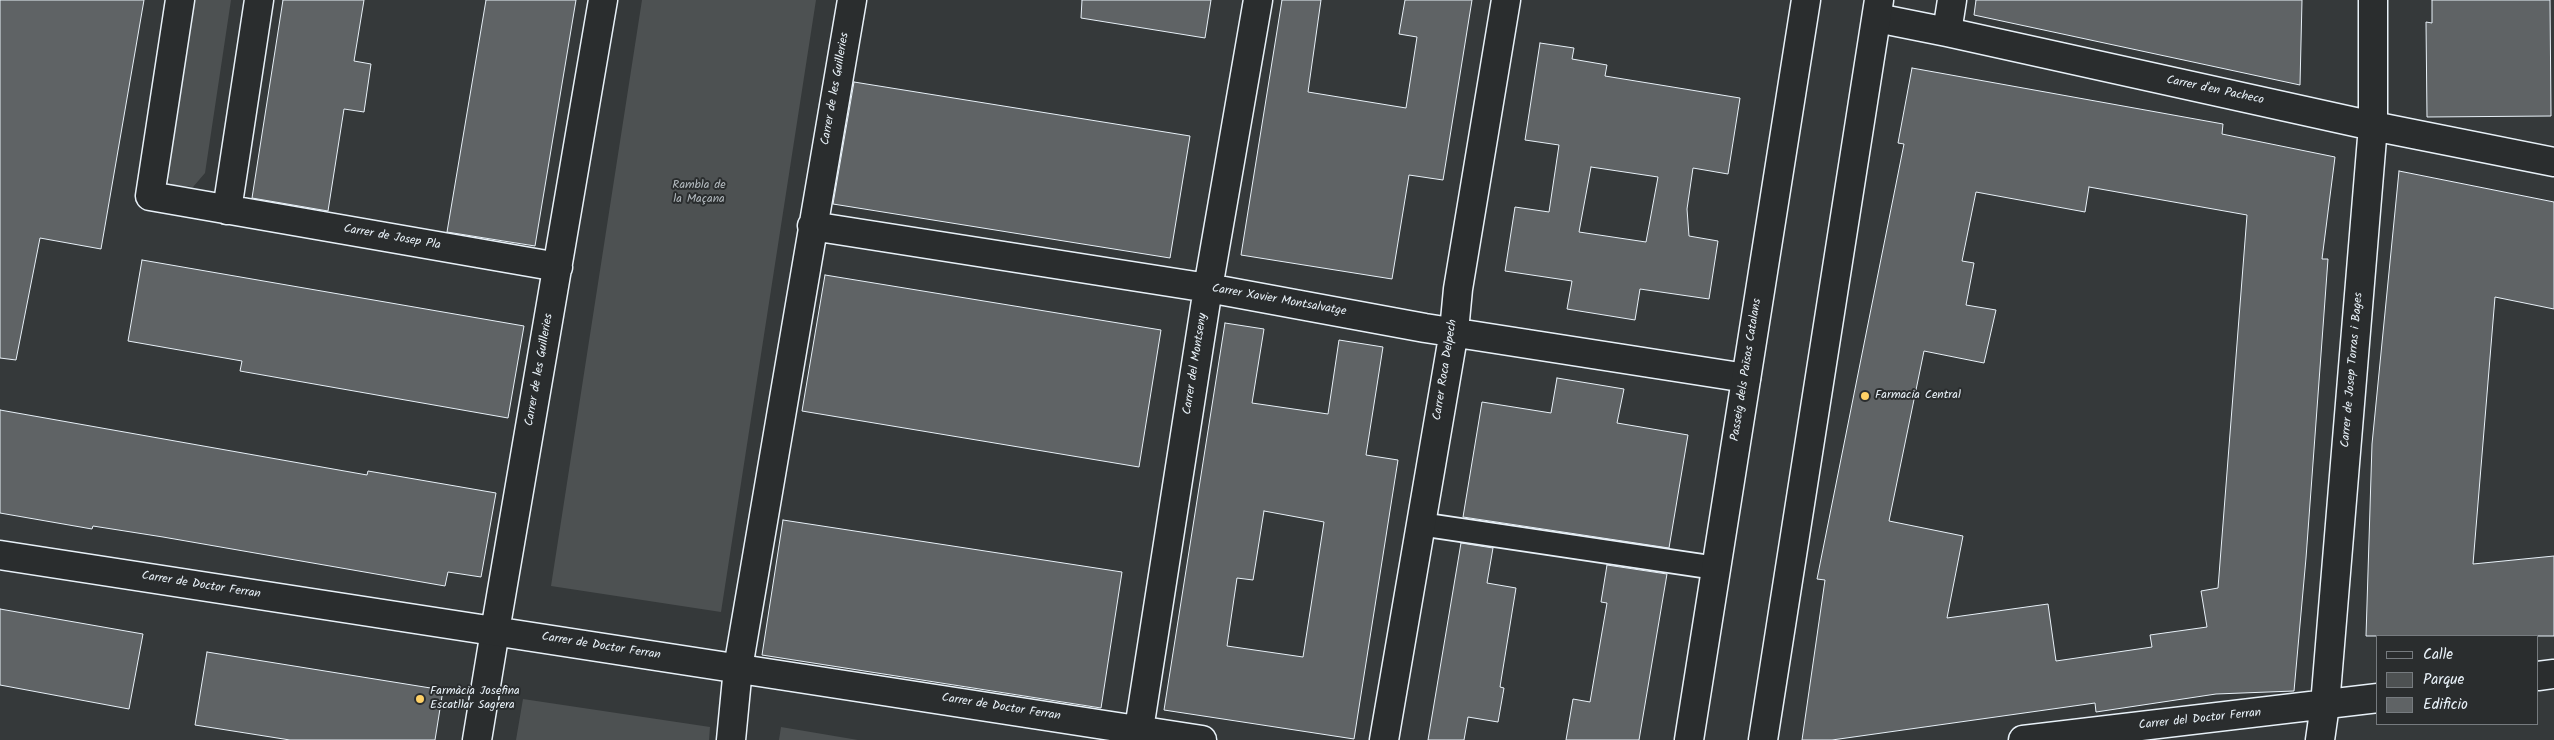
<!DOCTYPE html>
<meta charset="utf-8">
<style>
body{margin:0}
#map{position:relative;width:2554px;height:740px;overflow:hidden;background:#35393a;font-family:Kalam,sans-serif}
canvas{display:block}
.legend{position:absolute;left:2376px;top:635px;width:162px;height:90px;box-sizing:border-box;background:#2a2d2e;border:1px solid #767b7f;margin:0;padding:6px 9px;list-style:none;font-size:15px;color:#e8f1f8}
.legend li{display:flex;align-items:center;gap:10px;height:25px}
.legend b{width:25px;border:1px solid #767b7f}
</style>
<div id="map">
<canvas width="2554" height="740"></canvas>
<ul class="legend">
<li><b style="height:6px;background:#2a2d2e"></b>Calle</li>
<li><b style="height:14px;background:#4d5152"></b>Parque</li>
<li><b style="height:14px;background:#5f6365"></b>Edificio</li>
</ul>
</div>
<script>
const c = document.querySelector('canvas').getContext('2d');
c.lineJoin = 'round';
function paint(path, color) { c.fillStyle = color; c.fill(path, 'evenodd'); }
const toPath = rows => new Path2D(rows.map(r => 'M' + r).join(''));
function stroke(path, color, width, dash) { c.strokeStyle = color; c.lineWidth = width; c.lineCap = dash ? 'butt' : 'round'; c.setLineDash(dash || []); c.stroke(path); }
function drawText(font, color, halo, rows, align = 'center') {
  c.font = font + ' Kalam,sans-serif'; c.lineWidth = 4; c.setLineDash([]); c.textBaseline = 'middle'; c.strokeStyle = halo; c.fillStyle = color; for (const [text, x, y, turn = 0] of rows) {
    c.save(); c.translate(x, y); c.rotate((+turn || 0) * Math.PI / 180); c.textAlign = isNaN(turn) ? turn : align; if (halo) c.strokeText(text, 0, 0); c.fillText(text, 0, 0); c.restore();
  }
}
paint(toPath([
 [192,0,231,0,205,173,193,187,171,185,166,171],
 [642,0,816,0,721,612,551,586],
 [523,699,710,727,709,740,516,740],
 [781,727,858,740,779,740]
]), '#4d5152');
const building = toPath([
 [0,0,144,0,101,249,40,238,16,360,0,358,0,0],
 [283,0,364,0,354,61,371,64,364,112,344,109,328,211,252,198,283,0],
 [486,0,576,0,535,246,447,232,486,0],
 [1082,0,1211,0,1205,38,1081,18,1082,0],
 [1282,0,1321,0,1308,92,1406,108,1417,37,1399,34,1405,0,1472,0,1443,180,1409,175,1392,279,1241,255,1282,0],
 [1976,0,2302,0,2300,85,1974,15,1976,0],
 [2432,0,2550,0,2551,116,2427,117,2426,22,2432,23,2432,0],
 [1540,43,1574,48,1572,59,1607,65,1605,76,1740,98,1728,174,1693,168,1687,209,1689,236,1718,241,1709,299,1640,289,1635,320,1567,309,1572,281,1505,271,1515,207,1549,212,1559,145,1525,140,1540,43],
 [1591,167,1658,177,1646,242,1579,232,1591,167],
 [1912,68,2223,124,2222,134,2335,157,2322,259,2328,259,2306,558,2294,691,2216,694,2096,712,2095,703,1832,740,1802,740,1825,580,1817,579,1904,144,1898,143,1912,68],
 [2089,187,2247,215,2218,588,2201,591,2207,627,2150,635,2152,647,2056,661,2048,604,1947,618,1963,536,1889,521,1924,351,1984,363,1996,310,1966,305,1974,263,1962,261,1976,192,2085,212,2089,187],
 [854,82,1190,136,1170,258,833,204,854,82],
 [2399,171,2554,202,2554,309,2495,297,2473,564,2554,556,2554,636,2366,636,2372,444,2399,171],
 [142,260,524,326,508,418,240,371,242,361,128,341,142,260],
 [825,275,1161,330,1139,467,802,411,825,275],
 [1225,323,1264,329,1252,403,1328,414,1339,340,1383,347,1366,455,1398,460,1354,739,1164,710,1225,323],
 [1264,511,1324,522,1303,657,1227,646,1237,578,1253,580,1264,511],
 [1557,378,1624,389,1617,423,1688,435,1669,548,1463,517,1482,402,1551,413,1557,378],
 [0,410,367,475,368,471,496,493,481,577,448,572,445,586,163,537,93,526,92,529,0,513,0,410],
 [783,520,1122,572,1101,708,762,655,783,520],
 [1461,543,1493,548,1487,583,1516,588,1500,687,1504,688,1498,722,1468,717,1464,740,1428,740,1461,543],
 [1607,565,1667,574,1639,740,1566,740,1573,699,1590,702,1607,603,1601,602,1607,565],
 [0,609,143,634,129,709,0,685,0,609],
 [207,652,443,690,435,740,290,740,195,725,207,652]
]);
paint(building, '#5f6365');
stroke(building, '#e8f1f8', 1);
const service = toPath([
 [1420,524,1716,568]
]);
const pedestrian = toPath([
 [477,740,495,631]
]);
const minor = toPath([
 [180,0,150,196,558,267],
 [1877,18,1947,32,2373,126,2554,162],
 [1947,32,1952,0],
 [227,210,259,0],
 [812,226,1208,288,1425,328,1746,378],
 [0,555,1202,740],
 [495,631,603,0],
 [2538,676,2554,674],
 [1139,729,1208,288,1258,0],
 [731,740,738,668,852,0],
 [1384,740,1454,331,1458,289,1506,0],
 [2023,740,2378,698],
 [2320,740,2325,705,2373,126,2373,0]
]);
const secondary = toPath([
 [1689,740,1806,0],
 [1763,740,1879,0]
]);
stroke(service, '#e8f1f8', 26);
stroke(pedestrian, '#e8f1f8', 31);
stroke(minor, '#e8f1f8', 31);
stroke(secondary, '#e8f1f8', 31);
stroke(service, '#2a2d2e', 22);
stroke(pedestrian, '#2a2d2e', 28);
stroke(minor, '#2a2d2e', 28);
stroke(secondary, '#2a2d2e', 28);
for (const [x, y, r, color] of [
 [1865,396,5,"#ffd166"],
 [420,699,5,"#ffd166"]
]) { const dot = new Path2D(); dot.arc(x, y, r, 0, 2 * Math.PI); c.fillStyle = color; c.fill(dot); stroke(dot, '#2a2d2e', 2); }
drawText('12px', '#e8f1f8', '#2a2d2e', [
 ["Carrer de les Guilleries",836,89,-80],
 ["Carrer d'en Pacheco",2215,91,12],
 ["Carrer de Josep Pla",392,238,10],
 ["Carrer Xavier Montsalvatge",1279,301,10],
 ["Carrer del Montseny",1196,364,-81],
 ["Carrer de les Guilleries",540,370,-80],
 ["Carrer Roca Delpech",1446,370,-81],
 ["Passeig dels Països Catalans",1747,370,-81],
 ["Carrer de Josep Torras i Bages",2353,370,-85],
 ["Carrer de Doctor Ferran",201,586,9],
 ["Carrer de Doctor Ferran",601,647,9],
 ["Carrer de Doctor Ferran",1001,708,9],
 ["Carrer del Doctor Ferran",2200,720,-6]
]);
drawText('12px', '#b2b9be', '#2a2d2e', [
 ["Rambla de",699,186],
 ["la Maçana",699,200]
]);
drawText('12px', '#e8f1f8', '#2a2d2e', [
 ["Farmacia Central",1875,396],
 ["Farmàcia Josefina",430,692],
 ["Escatllar Sagrera",430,706]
], 'left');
</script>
